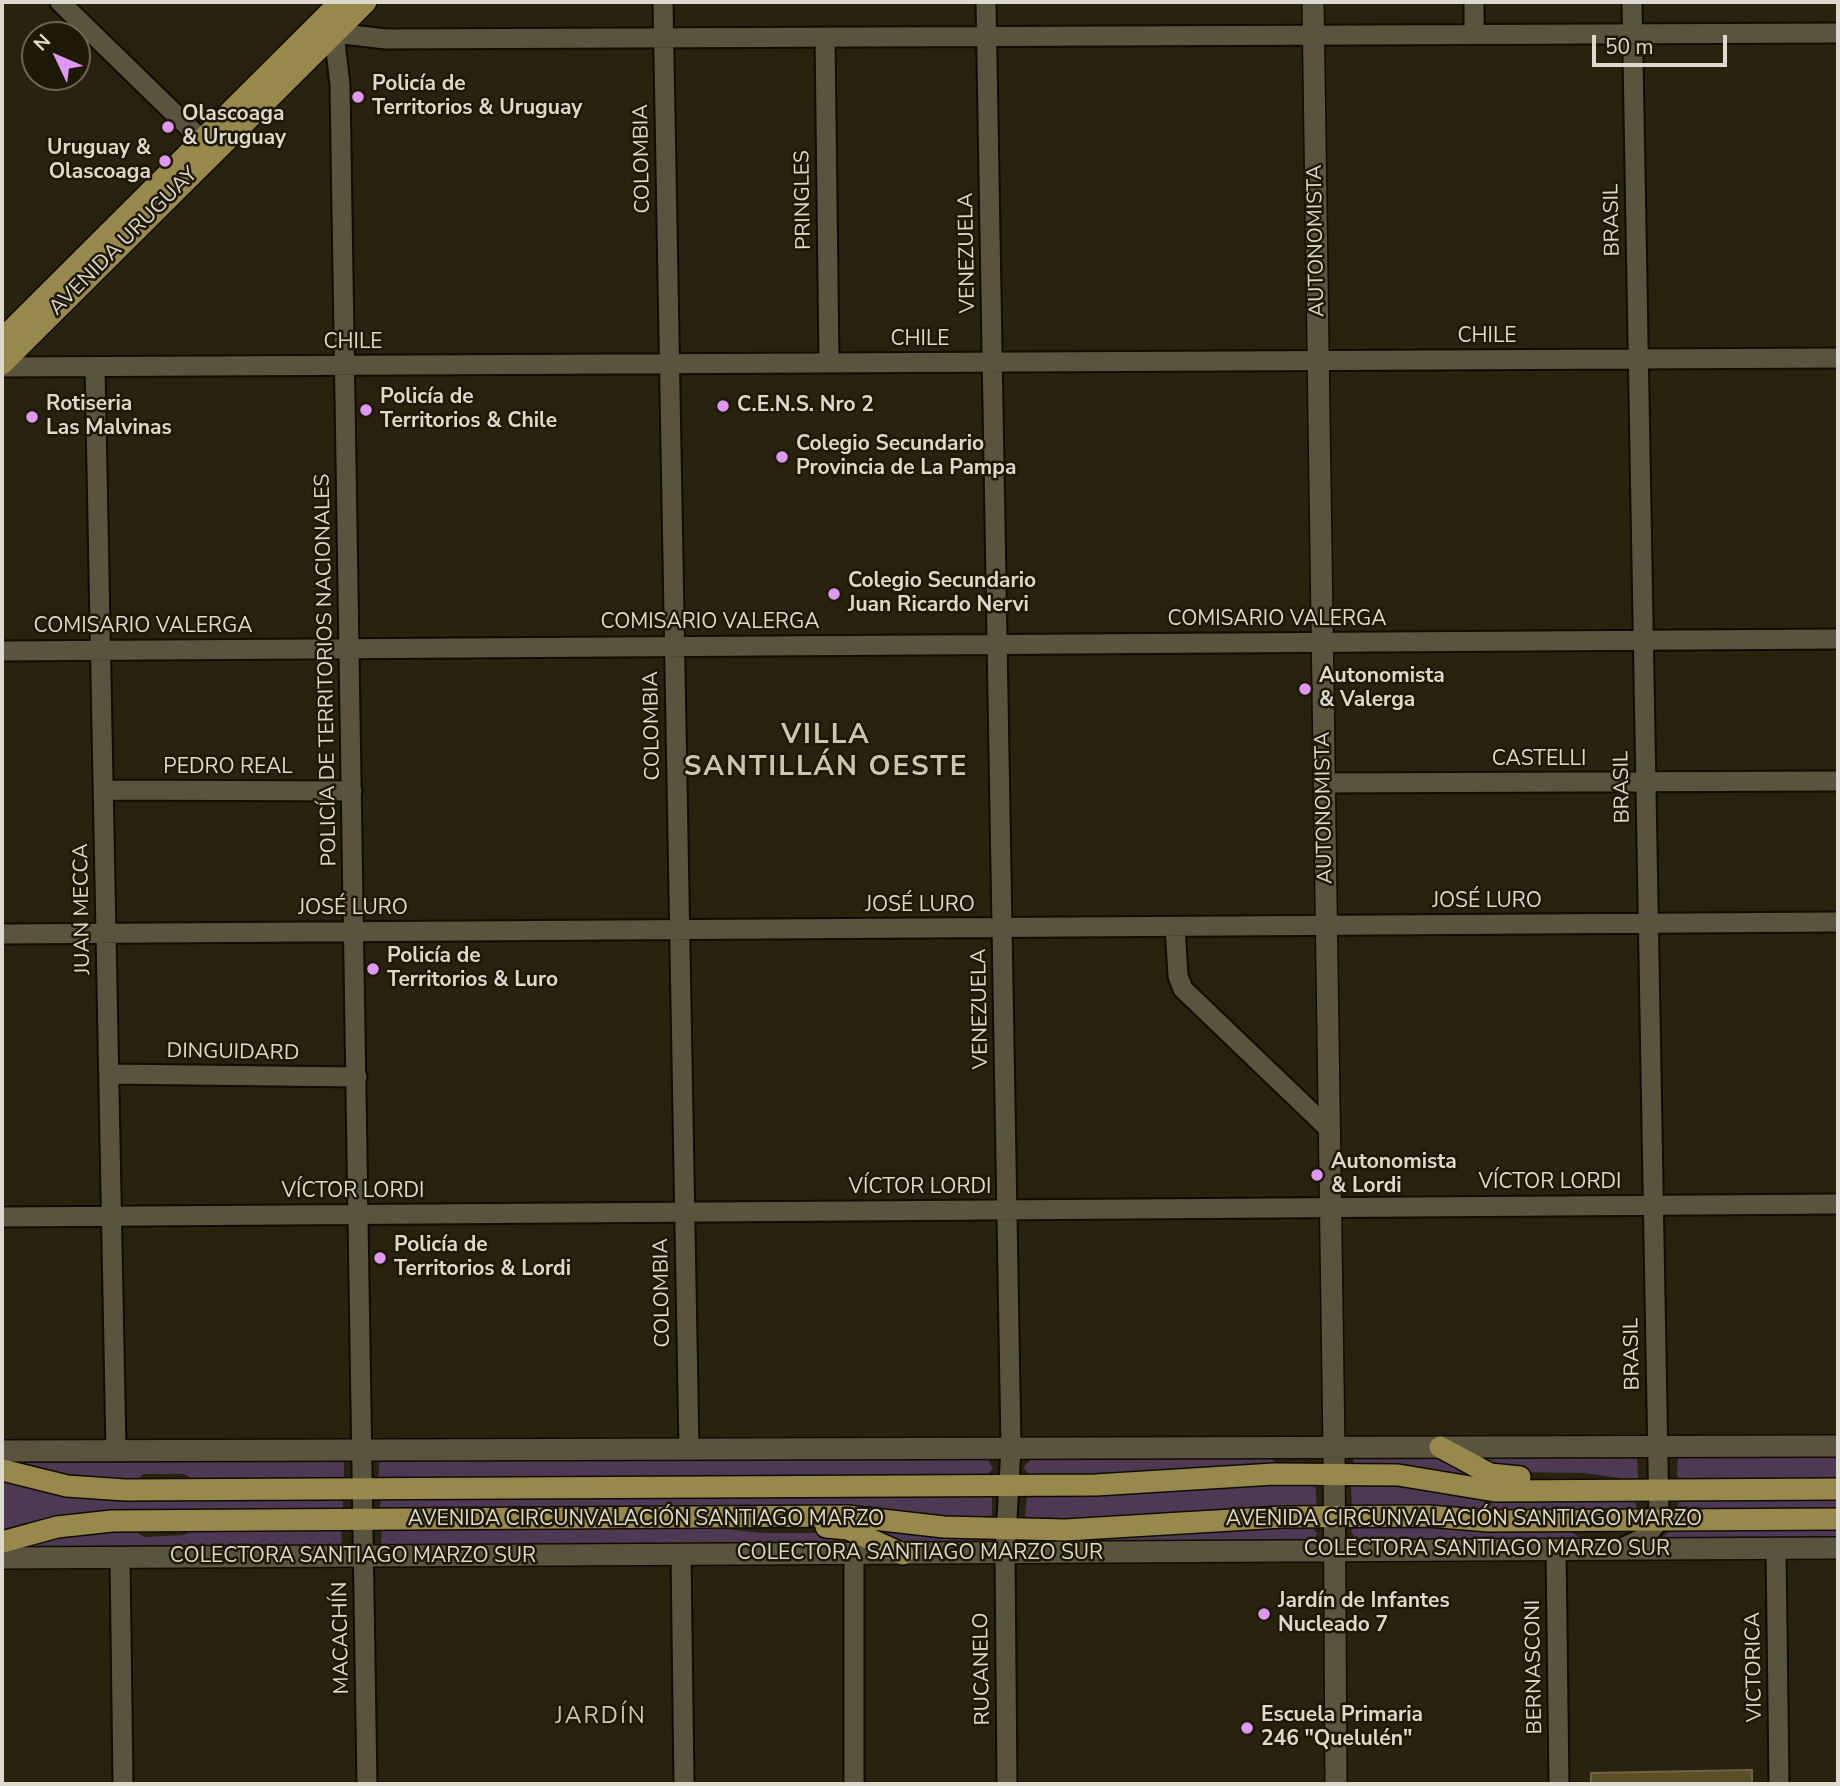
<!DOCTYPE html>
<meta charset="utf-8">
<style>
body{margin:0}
#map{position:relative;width:1840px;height:1786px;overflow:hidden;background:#28230e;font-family:"Nunito Sans",sans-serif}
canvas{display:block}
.frame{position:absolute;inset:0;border:4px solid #dddacd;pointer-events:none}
.north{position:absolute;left:21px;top:21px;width:70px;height:70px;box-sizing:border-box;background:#1e1905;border:2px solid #6a6655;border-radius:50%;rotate:314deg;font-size:19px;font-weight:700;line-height:28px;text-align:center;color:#dddacd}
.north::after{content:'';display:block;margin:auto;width:24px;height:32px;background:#de98f3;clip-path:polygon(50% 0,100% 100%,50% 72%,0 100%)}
.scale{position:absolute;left:1592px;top:35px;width:135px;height:32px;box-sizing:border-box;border:4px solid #dddacd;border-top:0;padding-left:9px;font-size:21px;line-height:24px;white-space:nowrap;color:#dddacd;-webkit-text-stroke:5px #1e1905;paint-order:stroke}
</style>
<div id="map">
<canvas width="1840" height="1786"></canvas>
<div class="frame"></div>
<div class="north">N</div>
<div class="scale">50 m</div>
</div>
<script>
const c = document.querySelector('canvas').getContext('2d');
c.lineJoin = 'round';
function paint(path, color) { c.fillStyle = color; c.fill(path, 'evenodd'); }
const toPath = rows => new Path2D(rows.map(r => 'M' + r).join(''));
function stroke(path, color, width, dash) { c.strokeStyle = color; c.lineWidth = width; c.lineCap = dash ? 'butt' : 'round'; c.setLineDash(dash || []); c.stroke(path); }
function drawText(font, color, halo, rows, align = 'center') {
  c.font = font + ' "Nunito Sans",sans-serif'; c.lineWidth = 5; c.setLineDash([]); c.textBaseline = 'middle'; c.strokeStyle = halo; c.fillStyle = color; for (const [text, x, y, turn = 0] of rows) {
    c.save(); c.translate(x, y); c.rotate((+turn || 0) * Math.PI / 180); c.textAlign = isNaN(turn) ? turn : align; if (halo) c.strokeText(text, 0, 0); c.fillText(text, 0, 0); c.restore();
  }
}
paint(toPath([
 [1838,1454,1838,1480,1681,1480,1677,1476,1678,1456],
 [1352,1456,1432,1457,1487,1479,1354,1465],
 [1637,1456,1638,1477,1635,1480,1584,1473,1508,1472,1474,1457],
 [1275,1457,1273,1463,1154,1474,1029,1476,1024,1467,1032,1458],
 [380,1458,987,1458,993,1468,987,1476,378,1479],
 [4,1459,344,1460,344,1478,197,1482,184,1474,144,1474,131,1483,46,1474],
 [2,1479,59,1494,343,1499,343,1508,2,1533],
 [1354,1482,1634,1500,1637,1507,1635,1510,1481,1511,1434,1506,1352,1507,1351,1486],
 [1241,1484,1315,1484,1317,1507,1082,1520,1027,1519,1025,1515,1027,1495],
 [992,1494,992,1515,988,1519,918,1515,863,1506,384,1511,380,1507,381,1499],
 [1838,1499,1838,1510,1680,1510,1677,1507,1680,1500],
 [1360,1524,1569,1531,1581,1538,1620,1537,1636,1531,1622,1539,1355,1540,1351,1530],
 [690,1525,762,1533,840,1533,865,1545,381,1547,382,1528],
 [1248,1526,1313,1527,1317,1534,1313,1543,1063,1542],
 [867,1527,990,1538,992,1542,907,1544],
 [130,1529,145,1537,184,1535,196,1529,341,1529,342,1547,338,1550,13,1547,52,1535],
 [1838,1529,1838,1540,1657,1541,1671,1530]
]), '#4e3954');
const building = toPath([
 [1752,1770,1752,1784,1591,1784,1591,1773,1752,1770]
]);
paint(building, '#595029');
stroke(building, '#6e6642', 2);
const street = toPath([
 [60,2,212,150],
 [663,2,689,1449],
 [986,2,1011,1448,1005,1553,1007,1784],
 [1474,2,1474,34],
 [327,27,334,33,340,85,367,1784],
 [334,33,386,39,1838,33],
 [825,37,829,363],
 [2,367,1838,358],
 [95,367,116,1450],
 [2,651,1838,639],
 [1325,783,1838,781],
 [103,790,352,791],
 [1175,927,1178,976,1183,989,1330,1130],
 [2,934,1838,922],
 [109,1074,357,1077],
 [2,1217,1838,1204],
 [1622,1548,1646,1537,1659,1520,1632,2],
 [1776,1549,1779,1784],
 [1556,1550,1559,1784],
 [681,1555,684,1784],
 [120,1558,123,1784],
 [854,1784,854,1554]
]);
const secondary = toPath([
 [1313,2,1334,1447,1336,1784],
 [2,1451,1838,1446],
 [2,1558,1838,1548]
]);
const primary = toPath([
 [2,339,340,2],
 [2,364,366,2],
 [1440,1447,1490,1474,1520,1477],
 [2,1470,67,1486,125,1490,1096,1485,1274,1474,1398,1475,1495,1491,1838,1489],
 [826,1527,848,1529,903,1554],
 [2,1542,57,1527,112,1521,847,1516,944,1527,1065,1530,1282,1517,1428,1516,1489,1521,1838,1519]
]);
stroke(street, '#100c00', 23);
stroke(secondary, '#100c00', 24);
stroke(primary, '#100c00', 24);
stroke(street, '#5a543e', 19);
stroke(secondary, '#5a543e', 21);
stroke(primary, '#97884c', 21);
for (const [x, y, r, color] of [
 [358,97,7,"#de98f3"],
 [168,127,7,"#de98f3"],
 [165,161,7,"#de98f3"],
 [723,406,7,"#de98f3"],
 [366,410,7,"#de98f3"],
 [32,417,7,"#de98f3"],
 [782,457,7,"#de98f3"],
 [834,594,7,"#de98f3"],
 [1305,689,7,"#de98f3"],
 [373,969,7,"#de98f3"],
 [1317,1175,7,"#de98f3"],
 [380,1258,7,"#de98f3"],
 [1264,1614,7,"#de98f3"],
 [1247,1728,7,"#de98f3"]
]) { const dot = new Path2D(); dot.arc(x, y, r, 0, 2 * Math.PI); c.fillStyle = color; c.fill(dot); stroke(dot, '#1e1905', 2.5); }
drawText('bold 21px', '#dddacd', '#1e1905', [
 ["Policía de",372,85],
 ["Territorios & Uruguay",372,109],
 ["Olascoaga",182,115],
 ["& Uruguay",182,139],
 ["Uruguay &",151,149,"right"],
 ["Olascoaga",151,173,"right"],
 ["Policía de",380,398],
 ["Territorios & Chile",380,422],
 ["Rotiseria",46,405],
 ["Las Malvinas",46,429],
 ["C.E.N.S. Nro 2",737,406],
 ["Colegio Secundario",796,445],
 ["Provincia de La Pampa",796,469],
 ["Colegio Secundario",848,582],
 ["Juan Ricardo Nervi",848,606],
 ["Autonomista",1319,677],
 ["& Valerga",1319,701],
 ["Policía de",387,957],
 ["Territorios & Luro",387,981],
 ["Autonomista",1331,1163],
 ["& Lordi",1331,1187],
 ["Policía de",394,1246],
 ["Territorios & Lordi",394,1270],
 ["Jardín de Infantes",1278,1602],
 ["Nucleado 7",1278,1626],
 ["Escuela Primaria",1261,1716],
 ["246 \"Quelulén\"",1261,1740]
], 'left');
drawText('21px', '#dddacd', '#1e1905', [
 ["COLOMBIA",643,159,-91],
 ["PRINGLES",804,200,-91],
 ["BRASIL",1613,220,-91],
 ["AUTONOMISTA",1317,241,-91],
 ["AVENIDA URUGUAY",124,242,-45],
 ["VENEZUELA",968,253,-91],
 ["CHILE",1487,337],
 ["CHILE",920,340],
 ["CHILE",353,343],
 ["COMISARIO VALERGA",1277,620],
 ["COMISARIO VALERGA",710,623],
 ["COMISARIO VALERGA",143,627],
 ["POLICÍA DE TERRITORIOS NACIONALES",327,670,-91],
 ["COLOMBIA",653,726,-91],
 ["CASTELLI",1539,760],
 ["PEDRO REAL",228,768],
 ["BRASIL",1623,787,-91],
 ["AUTONOMISTA",1325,808,-91],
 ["JOSÉ LURO",1487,902],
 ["JOSÉ LURO",920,906],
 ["JUAN MECCA",83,909,-91],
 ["JOSÉ LURO",353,909],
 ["VENEZUELA",981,1009,-91],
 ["DINGUIDARD",233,1053,1],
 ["VÍCTOR LORDI",1550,1183],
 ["VÍCTOR LORDI",920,1188],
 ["VÍCTOR LORDI",353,1192],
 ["COLOMBIA",663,1293,-91],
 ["BRASIL",1633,1354,-91],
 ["AVENIDA CIRCUNVALACIÓN SANTIAGO MARZO",646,1520],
 ["AVENIDA CIRCUNVALACIÓN SANTIAGO MARZO",1464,1520],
 ["COLECTORA SANTIAGO MARZO SUR",1487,1550],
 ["COLECTORA SANTIAGO MARZO SUR",920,1554],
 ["COLECTORA SANTIAGO MARZO SUR",353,1557],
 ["MACACHÍN",342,1638,-91],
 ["BERNASCONI",1535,1667,-91],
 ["VICTORICA",1755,1667,-91],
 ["RUCANELO",983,1669,-91]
]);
c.letterSpacing = '2px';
drawText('23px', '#ccc6ad', '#1e1905', [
 ["JARDÍN",601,1717]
]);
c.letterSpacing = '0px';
c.letterSpacing = '2px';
drawText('bold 28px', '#ccc6ad', '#1e1905', [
 ["VILLA",826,736],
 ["SANTILLÁN OESTE",826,768]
]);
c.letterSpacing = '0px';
</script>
